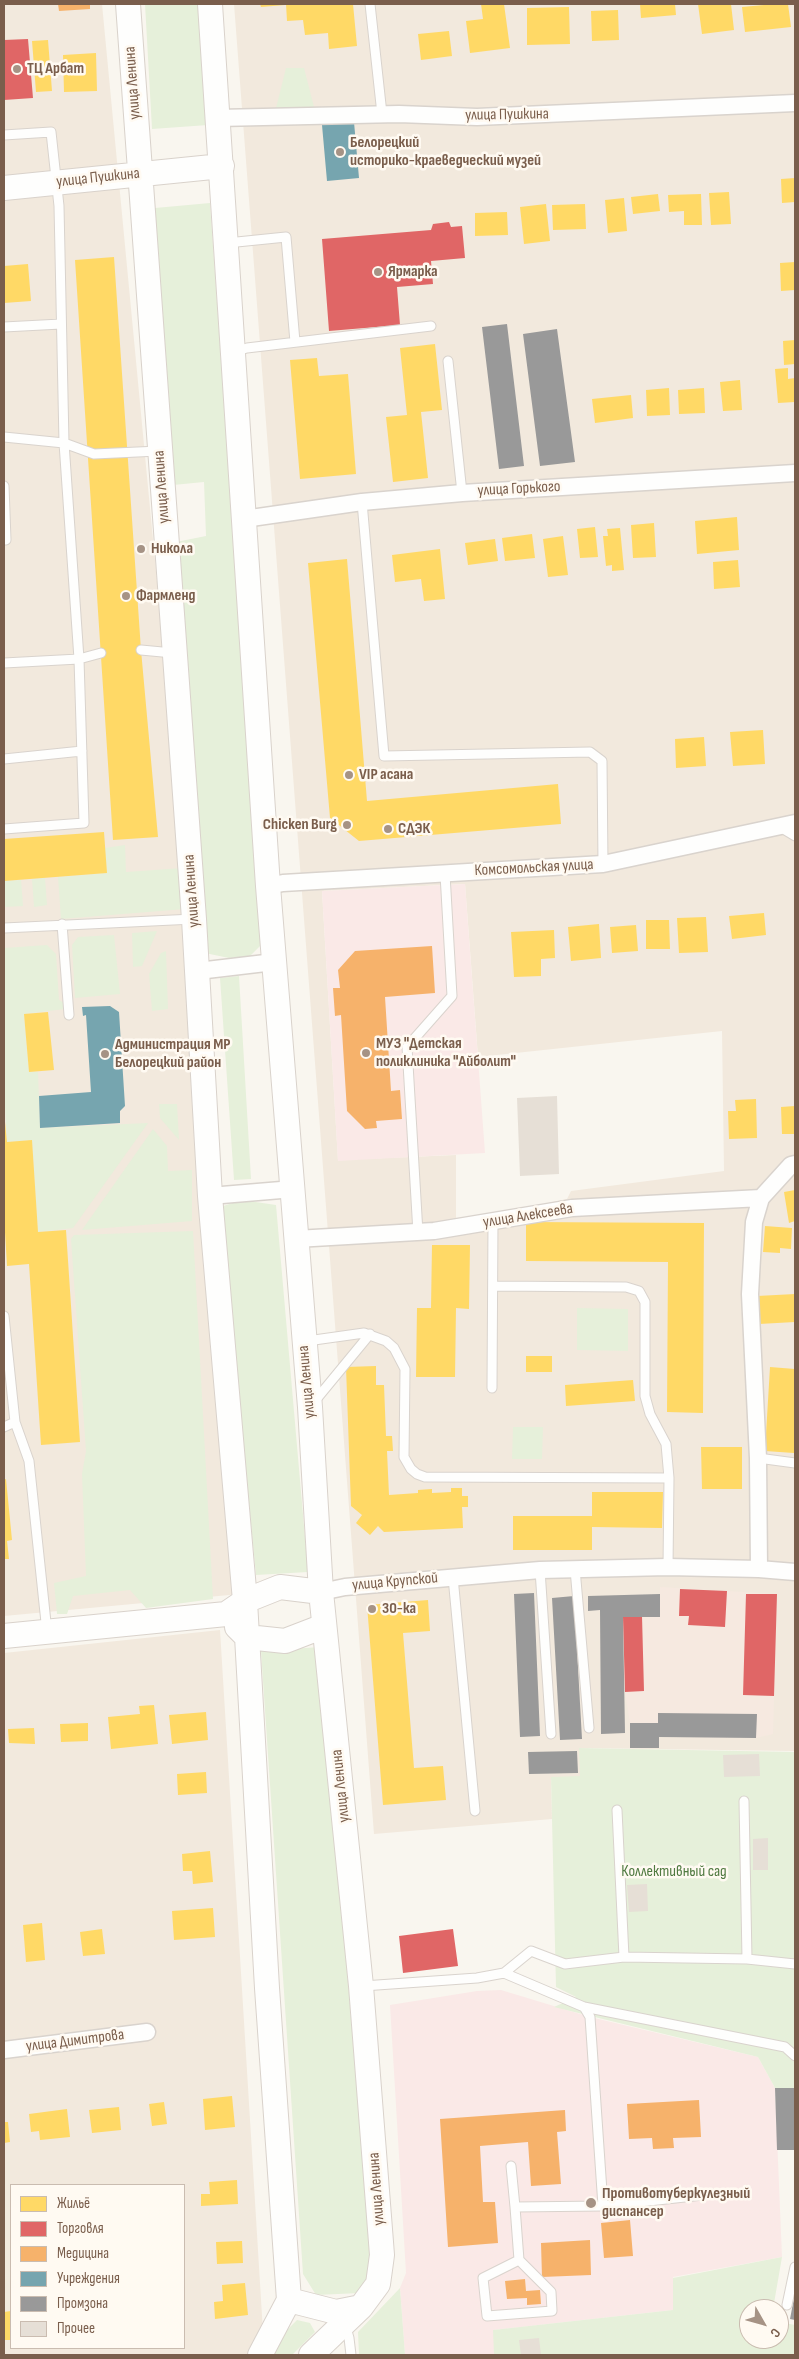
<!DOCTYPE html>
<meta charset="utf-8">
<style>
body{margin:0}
#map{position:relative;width:799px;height:2359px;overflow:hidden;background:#f9f6ef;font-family:"Sofia Sans Condensed",sans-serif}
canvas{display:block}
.frame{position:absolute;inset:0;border:5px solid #7a5e4c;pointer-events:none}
.legend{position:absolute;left:10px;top:2184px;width:175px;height:165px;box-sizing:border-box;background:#fffaf2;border:1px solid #cabcb0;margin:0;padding:6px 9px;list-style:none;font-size:15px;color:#7a5e4c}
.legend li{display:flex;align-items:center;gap:10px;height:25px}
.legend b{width:25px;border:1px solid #cabcb0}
.north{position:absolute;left:739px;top:2299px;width:50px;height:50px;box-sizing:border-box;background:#fffaf2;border:1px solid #cabcb0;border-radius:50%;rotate:128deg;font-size:14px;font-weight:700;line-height:20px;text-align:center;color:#7a5e4c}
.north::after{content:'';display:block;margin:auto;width:18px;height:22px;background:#a69385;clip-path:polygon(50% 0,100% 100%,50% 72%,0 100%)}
</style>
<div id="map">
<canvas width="799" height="2359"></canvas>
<div class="frame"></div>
<ul class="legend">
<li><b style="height:14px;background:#ffd966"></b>Жильё</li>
<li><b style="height:14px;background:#e06666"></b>Торговля</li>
<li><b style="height:14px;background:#f6b26b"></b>Медицина</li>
<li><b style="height:14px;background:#76a5af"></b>Учреждения</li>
<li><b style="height:14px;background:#999"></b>Промзона</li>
<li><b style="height:14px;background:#e6dfd6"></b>Прочее</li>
</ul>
<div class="north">С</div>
</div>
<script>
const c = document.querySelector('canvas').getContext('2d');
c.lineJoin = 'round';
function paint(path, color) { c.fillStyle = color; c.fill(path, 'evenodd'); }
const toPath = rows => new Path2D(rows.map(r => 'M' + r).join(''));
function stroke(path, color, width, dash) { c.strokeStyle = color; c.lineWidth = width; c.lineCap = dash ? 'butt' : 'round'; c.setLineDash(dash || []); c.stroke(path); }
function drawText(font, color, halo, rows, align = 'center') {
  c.font = font + ' "Sofia Sans Condensed",sans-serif'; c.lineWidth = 5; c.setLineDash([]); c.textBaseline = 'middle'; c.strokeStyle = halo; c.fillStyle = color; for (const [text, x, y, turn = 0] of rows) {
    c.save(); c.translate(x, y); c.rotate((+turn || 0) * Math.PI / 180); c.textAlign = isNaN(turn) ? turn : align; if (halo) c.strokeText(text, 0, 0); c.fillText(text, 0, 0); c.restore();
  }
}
paint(toPath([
 [4,4,102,4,252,1579,240,1594,4,1616],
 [234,4,795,4,795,1751,580,1748,580,1777,551,1777,552,1819,374,1834],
 [465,884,478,1057,722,1031,724,1171,571,1191,567,1199,456,1222,456,1155,338,1160,322,891],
 [220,1630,263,2332,251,2355,4,2355,4,1653],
 [11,2185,184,2185,184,2348,11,2348]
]), '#f2e9dd');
paint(toPath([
 [660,1587,777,1594,773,1734,756,1738,659,1737,659,1748,630,1748,630,1723,625,1692,623,1617,660,1617]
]), '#f6e9e0');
paint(toPath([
 [465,884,485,1153,338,1161,322,891],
 [501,1990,590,2017,758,2057,775,2088,782,2257,673,2277,673,2310,494,2330,494,2355,405,2355,400,2288,406,2273,390,2005,477,1991]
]), '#fae9e7');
paint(toPath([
 [145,4,199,4,208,125,152,129],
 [286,68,304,68,314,107,276,108],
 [210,203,262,944,250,956,229,958,205,953,176,542,206,536,204,482,173,485,155,208],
 [125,845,126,872,183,868,185,909,61,919,58,877,107,873,105,848],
 [45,878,47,905,34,907,32,879],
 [21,880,23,906,4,907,4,881],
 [157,931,142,966,133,967,132,933],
 [114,935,120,994,75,998,72,945,78,937],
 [47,945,56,954,59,1000,73,1008,24,1014,29,1072,38,1072,40,1128,148,1123,73,1228,38,1232,32,1140,7,1142,4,1090,4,948],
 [166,951,168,1009,152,1011,149,974,161,953],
 [239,976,251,1179,234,1180,220,978],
 [159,1104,177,1104,179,1140,160,1118],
 [153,1129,167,1146,168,1171,192,1170,192,1221,82,1230],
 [242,1200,276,1205,308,1572,256,1575,220,1207],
 [193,1231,213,1599,146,1608,130,1590,73,1596,67,1614,57,1614,54,1583,86,1576,82,1474,86,1451,71,1239,74,1235],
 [577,1308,628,1309,628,1351,577,1350],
 [513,1427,543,1427,542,1459,512,1459],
 [320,1647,372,2268,360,2293,316,2295,303,2274,261,1651],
 [579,1748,795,1752,795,2088,775,2088,758,2057,554,2007,576,1997,556,1987,551,1777,580,1776],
 [782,2257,773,2309,749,2309,749,2339,779,2339,779,2322,795,2325,795,2355,494,2355,493,2330,673,2310,673,2278],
 [400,2288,405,2355,359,2355,358,2332],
 [297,2320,310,2323,315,2332,292,2355,273,2355,282,2335]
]), '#e6f0da');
paint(toPath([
 [260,4,285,4,285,5,261,7],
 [286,4,353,4,357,46,329,49,328,33,305,35,303,20,287,21],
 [481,4,504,4,510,48,470,53,466,21,483,19],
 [640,4,675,4,676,15,641,18],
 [698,4,731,4,734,30,702,34],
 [775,4,788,4,791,27,745,32,742,7],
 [569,7,570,44,527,45,527,8],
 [618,10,619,40,592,41,591,11],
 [449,31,452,56,421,60,418,34],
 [48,40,52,91,36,92,32,41],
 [96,53,97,91,64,92,63,55],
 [795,178,795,202,782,203,781,179],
 [729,192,731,224,711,225,709,193],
 [658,194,660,211,633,214,631,197],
 [701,194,702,225,684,225,684,211,669,212,668,195],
 [624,198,627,231,608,233,605,200],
 [546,204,550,241,524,244,520,207],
 [585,204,586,229,553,230,552,205],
 [507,212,508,235,475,236,475,213],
 [114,257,141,650,158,837,113,840,75,260],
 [795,262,795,290,781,291,780,263],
 [28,264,31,301,4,303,4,266],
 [795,340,795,364,784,365,783,341],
 [435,344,442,410,421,412,428,478,393,482,386,417,407,415,400,348],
 [317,358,319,376,348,374,356,474,300,479,290,360],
 [788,368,788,379,795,378,795,402,778,403,775,369],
 [740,380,742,410,723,411,720,382],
 [669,388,670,415,647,416,646,390],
 [704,388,705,413,679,414,678,390],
 [631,395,633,418,595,423,592,399],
 [737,517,739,550,697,554,695,521],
 [654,523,656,557,633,558,631,525],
 [595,527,598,557,580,558,577,529],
 [620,528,624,570,612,571,612,565,606,566,603,536,608,536,607,529],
 [532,534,535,558,505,561,502,538],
 [563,536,568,575,548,577,543,539],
 [495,539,498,561,468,565,465,543],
 [440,549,445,599,424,601,421,579,395,582,392,555],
 [347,559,367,801,558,784,561,824,359,841,330,818,308,563],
 [738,560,740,587,714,589,713,562],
 [763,730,765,764,733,766,730,732],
 [704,737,706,766,676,768,675,739],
 [104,832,107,873,4,881,4,839],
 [764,913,766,935,732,939,729,916],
 [706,917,708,952,679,953,677,918],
 [646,920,669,920,670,949,646,949],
 [599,924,601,958,571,961,568,927],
 [636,925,638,951,612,953,610,927],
 [554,930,555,958,541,959,541,976,514,977,511,932],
 [48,1012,54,1070,29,1072,24,1014],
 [756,1099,757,1138,729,1139,728,1111,736,1111,735,1100],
 [795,1106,795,1134,782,1134,781,1107],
 [4,1112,7,1142,32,1140,38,1232,66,1230,80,1442,41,1445,29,1264,7,1266,4,1215],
 [795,1190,795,1221,789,1223,784,1192],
 [526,1222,704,1223,703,1413,667,1412,668,1262,526,1261],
 [765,1226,792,1228,791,1249,780,1248,780,1253,763,1252],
 [432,1245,470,1245,469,1309,456,1308,455,1377,416,1377,417,1308,431,1308],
 [795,1294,795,1322,759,1324,757,1296],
 [526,1356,552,1356,552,1372,526,1372],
 [376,1366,376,1385,384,1385,386,1436,392,1436,393,1451,387,1451,389,1495,418,1493,418,1490,432,1489,432,1493,451,1492,451,1488,462,1488,462,1496,468,1496,468,1507,462,1507,463,1528,384,1532,378,1526,370,1535,356,1523,362,1515,351,1506,346,1367],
 [770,1367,795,1369,794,1453,765,1451],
 [633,1380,635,1401,566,1406,565,1385],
 [701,1447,742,1447,742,1489,702,1489],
 [6,1479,12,1540,7,1541,9,1559,4,1559,4,1480],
 [592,1492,663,1492,662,1528,592,1527,592,1550,513,1550,513,1516,592,1516],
 [428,1600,430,1631,403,1633,414,1768,443,1766,446,1800,383,1805,367,1605],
 [154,1705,158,1744,111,1749,108,1717,140,1714,139,1706],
 [206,1712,208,1740,172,1744,169,1715],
 [88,1723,88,1741,61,1742,60,1724],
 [34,1728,35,1744,9,1743,8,1729],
 [206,1772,207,1793,178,1795,177,1774],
 [210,1851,213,1882,193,1884,192,1871,183,1871,182,1854],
 [213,1908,215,1937,174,1940,172,1911],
 [42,1923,45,1960,26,1962,23,1925],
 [102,1929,105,1954,83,1956,80,1932],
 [232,2096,235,2127,205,2130,203,2099],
 [164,2102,167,2124,152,2126,149,2104],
 [119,2107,121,2130,92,2133,89,2110],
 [67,2109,70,2137,40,2140,39,2131,31,2132,29,2114],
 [4,2122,8,2122,10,2142,4,2143],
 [237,2180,238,2204,201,2206,201,2194,210,2194,209,2182],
 [242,2241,243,2263,217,2264,216,2242],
 [245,2283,248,2315,215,2319,214,2302,223,2301,222,2285],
 [11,2311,11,2340,4,2340,4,2312]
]), '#ffd966');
paint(toPath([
 [28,39,33,98,4,100,4,40],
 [449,222,451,227,462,226,465,258,431,261,433,284,397,287,400,325,329,331,322,239,431,230,433,224],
 [680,1589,727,1591,725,1627,688,1625,689,1616,679,1616],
 [746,1594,777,1594,774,1696,743,1695],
 [642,1616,644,1691,625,1692,623,1617],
 [453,1929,458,1966,403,1973,399,1936]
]), '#e06666');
paint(toPath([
 [58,4,90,4,90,9,59,11],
 [432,946,435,993,385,997,391,1091,400,1090,402,1119,376,1121,377,1128,365,1129,347,1111,341,1015,335,1016,333,988,340,988,338,970,355,951],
 [699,2100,701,2137,673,2138,674,2148,653,2149,652,2138,629,2139,627,2104],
 [565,2110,566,2131,557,2132,561,2184,531,2186,528,2142,480,2146,483,2202,495,2202,498,2243,448,2247,440,2119],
 [630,2220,633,2256,604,2258,601,2223],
 [590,2240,591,2275,542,2277,541,2243],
 [525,2279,526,2291,540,2290,541,2304,527,2305,527,2298,507,2299,505,2281]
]), '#f6b26b');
paint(toPath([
 [354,122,359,178,327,181,322,125],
 [110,1006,119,1012,125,1106,120,1111,120,1123,40,1128,39,1096,91,1092,86,1015,83,1016,82,1007]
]), '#76a5af');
paint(toPath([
 [507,324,524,466,499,469,482,327],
 [557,329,575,462,540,466,523,334],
 [534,1593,540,1736,520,1737,514,1594],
 [660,1594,660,1617,623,1617,625,1733,601,1734,600,1610,588,1611,588,1596],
 [574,1596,582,1739,560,1740,552,1598],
 [658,1713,757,1714,756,1738,659,1737,659,1748,630,1748,630,1723,658,1723],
 [577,1751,578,1773,529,1774,528,1752],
 [775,2088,795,2088,795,2150,777,2150],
 [794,2298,795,2298,795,2320,790,2319]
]), '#999');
paint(toPath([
 [557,1096,559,1174,520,1176,517,1098],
 [759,1754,760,1776,724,1777,723,1755],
 [768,1838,768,1870,753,1870,753,1839],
 [647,1884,648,1911,629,1912,627,1885],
 [539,2338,541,2355,521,2355,519,2340]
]), '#e6dfd6');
const service = toPath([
 [370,4,382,114],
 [4,135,51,132,59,206,64,443,4,437],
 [227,243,286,237,295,342],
 [4,327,61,324],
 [233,352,247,348,431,326],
 [448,361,462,493],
 [4,486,6,540,4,540],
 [362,502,384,756,590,752,602,761,603,864],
 [141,650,173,653],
 [4,663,79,659,101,653],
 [4,759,82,751],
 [780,827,795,836],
 [4,829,84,823,79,659,64,443,94,454,159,451],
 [62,924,69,1015],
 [4,928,194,919],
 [418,1233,407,1047,452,996,445,874],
 [493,1286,626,1287,639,1291,645,1302,645,1396,650,1414,666,1444,669,1478],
 [4,1316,15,1422,29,1461,47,1632],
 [307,1341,364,1333,386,1341,394,1348,405,1369,404,1457,411,1469,417,1474,425,1477,669,1478,668,1567],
 [492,1388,493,1222],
 [314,1402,370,1334],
 [4,1427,15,1422],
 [758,1458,795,1463],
 [575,1569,589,1728],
 [540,1570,551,1734],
 [453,1577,475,1811],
 [744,1801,747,1959],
 [617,1810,624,1957],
 [504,1973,531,1951,565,1964,624,1957,747,1959,795,1964],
 [363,1986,477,1978,504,1973,584,2007,785,2047,795,2056],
 [511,2166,515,2207,603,2206,590,2017,584,2007],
 [603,2206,712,2194],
 [515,2207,519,2260,551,2292,552,2311,487,2316,483,2278,519,2260],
 [787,2305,795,2267],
 [345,2324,349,2338,351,2355]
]);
const minor = toPath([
 [218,118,399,114,477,117,795,103],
 [244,519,362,502,462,493,795,473],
 [268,886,283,883,603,864,795,823],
 [198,971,274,962],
 [210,1196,293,1189],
 [761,1198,791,1165,795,1164],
 [296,1239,434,1231,572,1208,761,1198,754,1222,750,1294,758,1458,759,1569],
 [321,1592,345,1587,540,1570,668,1567,759,1569,795,1572],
 [4,2050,147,2032]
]);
const secondary = toPath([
 [128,4,194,919,210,1196,245,1601,267,1988,289,2300,260,2355],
 [210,4,268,886,310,1407,321,1592,361,1986,382,2255,378,2284,361,2307,311,2355],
 [4,188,222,166],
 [237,1627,247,1637,285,1641,324,1626],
 [4,1636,226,1614,245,1601,280,1587,321,1592],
 [289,2300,336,2312,361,2307]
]);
stroke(service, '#d9d3cd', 11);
stroke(minor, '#d9d3cd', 19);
stroke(secondary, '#d9d2cb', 26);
stroke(service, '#fefefd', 9);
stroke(minor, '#fefefd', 16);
stroke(secondary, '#fefefd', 24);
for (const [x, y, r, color] of [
 [17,69,5,"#a69385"],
 [340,152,5,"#a69385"],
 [378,272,5,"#a69385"],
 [141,549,5,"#a69385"],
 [126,596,5,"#a69385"],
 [349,775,5,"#a69385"],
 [347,825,5,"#a69385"],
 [388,829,5,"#a69385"],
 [366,1053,5,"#a69385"],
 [105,1054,5,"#a69385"],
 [372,1609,5,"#a69385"],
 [591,2203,6,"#a69385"]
]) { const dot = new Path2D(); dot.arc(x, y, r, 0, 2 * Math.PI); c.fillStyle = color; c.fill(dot); stroke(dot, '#fffaf2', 2); }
drawText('bold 16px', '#7a5e4c', '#fffaf2', [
 ["ТЦ Арбат",27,69],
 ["Белорецкий",350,143],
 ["историко-краеведческий музей",350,161],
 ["Ярмарка",388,272],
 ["Никола",151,549],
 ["Фармленд",136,596],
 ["VIP асана",359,775],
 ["Chicken Burg",337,825,"right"],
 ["СДЭК",398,829],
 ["МУЗ \"Детская",376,1044],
 ["поликлиника \"Айболит\"",376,1062],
 ["Администрация МР",115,1045],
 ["Белорецкий район",115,1063],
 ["30-ка",382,1609],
 ["Противотуберкулезный",602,2194],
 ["диспансер",602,2212]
], 'left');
drawText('16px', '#7a5e4c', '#fffaf2', [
 ["улица Ленина",133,83,-94],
 ["улица Пушкина",507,115,-1],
 ["улица Пушкина",98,178,-6],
 ["улица Ленина",162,487,-94],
 ["улица Горького",519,489,-3],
 ["Комсомольская улица",534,868,-3],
 ["улица Ленина",192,891,-94],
 ["улица Алексеева",528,1216,-9],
 ["улица Ленина",307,1382,-95],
 ["улица Крупской",395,1582,-5],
 ["улица Ленина",341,1786,-96],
 ["улица Димитрова",75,2041,-7],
 ["улица Ленина",377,2189,-94]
]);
drawText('16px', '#507a41', '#fffaf2', [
 ["Коллективный сад",674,1872]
]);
</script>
